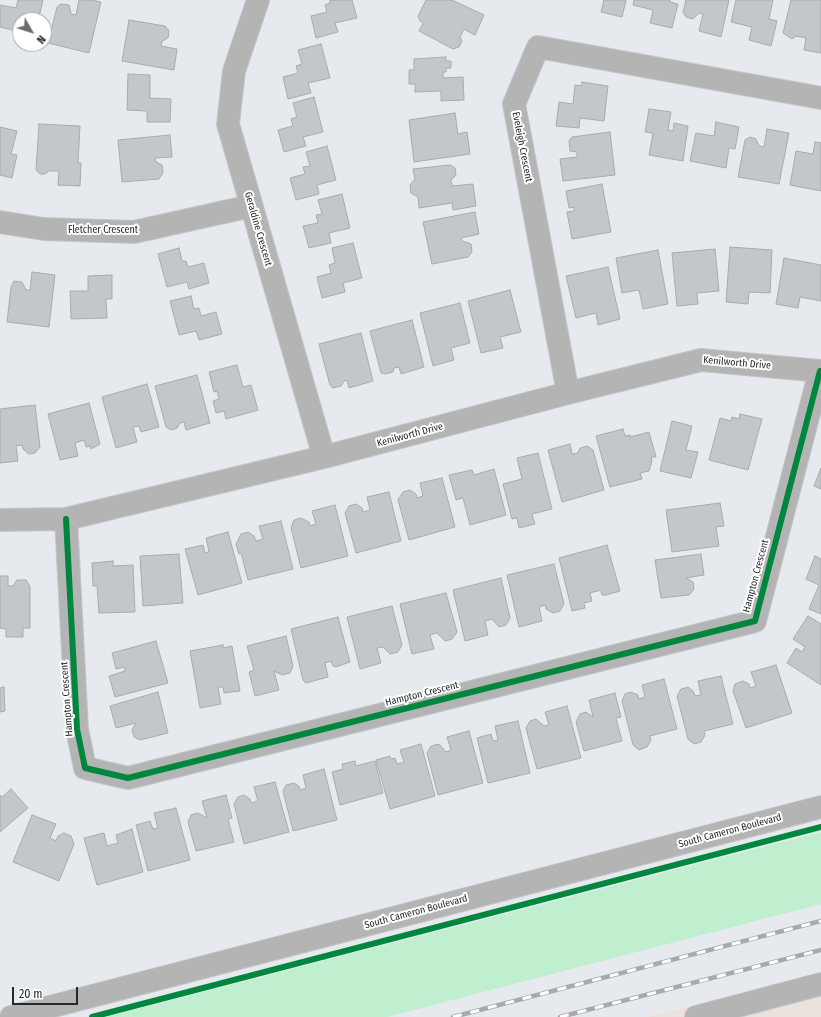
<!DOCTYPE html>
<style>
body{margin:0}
#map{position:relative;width:821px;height:1017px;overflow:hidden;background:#e6eaee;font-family:"Fira Sans Condensed",sans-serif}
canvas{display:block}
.north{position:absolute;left:12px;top:12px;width:40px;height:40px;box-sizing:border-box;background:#fff;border:1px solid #a8a9aa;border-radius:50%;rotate:129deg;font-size:11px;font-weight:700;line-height:16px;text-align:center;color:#26292b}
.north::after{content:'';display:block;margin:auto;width:14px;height:18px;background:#696d6f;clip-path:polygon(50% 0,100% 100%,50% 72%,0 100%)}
.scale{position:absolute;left:12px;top:987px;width:66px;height:18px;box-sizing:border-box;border:2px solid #26292b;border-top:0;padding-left:5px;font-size:12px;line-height:14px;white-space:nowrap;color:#26292b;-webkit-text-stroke:3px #fff;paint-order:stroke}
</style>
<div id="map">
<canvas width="821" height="1017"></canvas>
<div class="north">N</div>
<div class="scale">20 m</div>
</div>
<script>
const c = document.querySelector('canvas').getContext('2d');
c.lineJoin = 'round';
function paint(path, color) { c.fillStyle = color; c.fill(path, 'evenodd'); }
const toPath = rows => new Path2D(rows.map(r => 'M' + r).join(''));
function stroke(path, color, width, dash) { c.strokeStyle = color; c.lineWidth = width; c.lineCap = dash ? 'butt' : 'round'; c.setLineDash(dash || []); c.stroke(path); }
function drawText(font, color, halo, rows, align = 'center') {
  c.font = font + ' "Fira Sans Condensed",sans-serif'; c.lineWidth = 4; c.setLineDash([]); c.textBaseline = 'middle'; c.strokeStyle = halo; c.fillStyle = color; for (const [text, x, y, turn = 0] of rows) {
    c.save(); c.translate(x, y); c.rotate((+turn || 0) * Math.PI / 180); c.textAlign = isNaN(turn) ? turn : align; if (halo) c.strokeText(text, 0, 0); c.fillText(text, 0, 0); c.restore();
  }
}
paint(toPath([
 [821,973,821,1017,647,1017]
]), '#ece2dd');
paint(toPath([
 [821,832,821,904,387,1017,107,1017]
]), '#bfefce');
const building = toPath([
 [18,0,43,0,39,17,32,15,31,20,20,20,20,32,0,27,0,5,16,8,18,0],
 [79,0,92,0,101,2,89,53,48,43,57,7,61,4,69,5,71,14,76,15,79,0],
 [330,0,352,0,357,18,335,23,338,32,316,38,311,16,327,12,325,5,330,3,330,0],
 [426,0,452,0,484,15,475,35,464,29,460,37,462,41,459,47,453,49,419,31,423,23,420,21,418,16,426,0],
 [604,0,626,0,622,17,601,12,604,0],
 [634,0,670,0,670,2,678,4,672,28,650,23,653,10,633,5,634,0],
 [686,0,729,0,721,37,699,31,703,14,699,13,693,19,686,17,683,12,686,0],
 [736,0,773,0,769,19,777,21,771,46,749,40,752,27,731,22,736,0],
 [791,0,821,0,821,53,804,50,806,38,796,36,792,39,783,33,791,0],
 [129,20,165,26,169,31,168,38,162,41,161,46,177,49,174,70,122,61,129,20],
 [321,44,330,78,308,83,311,93,288,99,283,77,298,73,296,66,302,64,298,50,321,44],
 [446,57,446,61,451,61,451,68,446,68,446,72,443,72,443,78,463,77,464,100,441,101,441,91,415,92,415,84,409,84,409,70,414,70,414,59,446,57],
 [128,74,150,75,150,98,171,99,170,122,147,122,147,111,127,110,128,74],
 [582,82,608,86,604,121,580,118,579,128,556,126,559,102,573,104,575,85,582,86,582,82],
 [314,97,323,132,303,137,306,146,284,152,278,130,293,126,291,119,297,117,293,103,314,97],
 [649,109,671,112,668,130,673,131,674,123,688,126,683,161,649,155,653,133,645,132,649,109],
 [455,113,458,134,467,132,470,154,414,162,409,120,455,113],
 [716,122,739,127,735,149,729,148,726,168,690,161,696,133,714,136,716,122],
 [39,124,80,126,78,163,81,163,80,186,58,185,59,171,49,171,45,174,40,174,36,170,39,124],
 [0,127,17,131,11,154,17,155,12,178,0,175,0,127],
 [767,129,789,133,779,184,738,177,745,140,750,137,756,139,759,146,764,147,767,129],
 [610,132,615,175,563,181,560,159,577,157,577,152,570,151,569,141,572,137,610,132],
 [170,135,172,157,155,158,156,162,162,165,163,173,159,179,122,182,118,140,170,135],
 [815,142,821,143,821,191,790,185,796,151,813,154,815,142],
 [327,146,336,180,317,185,319,194,296,200,290,178,305,174,303,167,310,166,306,152,327,146],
 [450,165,455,168,456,175,451,180,452,186,473,184,476,206,453,210,452,203,419,208,418,197,411,193,410,185,415,179,413,169,450,165],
 [602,184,611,232,572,239,567,212,574,211,574,207,569,208,566,191,602,184],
 [342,194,350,228,329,233,331,243,309,248,303,226,318,223,316,215,322,214,318,200,342,194],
 [475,212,479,234,461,238,462,241,471,244,472,252,468,257,432,264,423,222,475,212],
 [353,243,362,278,343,283,345,292,322,298,317,277,331,273,329,265,335,263,332,248,353,243],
 [730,247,772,250,770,293,749,292,748,304,726,302,730,247],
 [179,248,182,261,186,261,188,267,204,263,209,283,189,289,187,282,167,287,158,254,179,248],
 [715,249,719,291,697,293,698,304,677,306,672,253,715,249],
 [658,250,668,304,643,309,639,290,622,293,616,258,658,250],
 [784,258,821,265,821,301,800,297,798,308,776,304,784,258],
 [608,267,620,319,598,325,596,313,576,318,566,276,608,267],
 [32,272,55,275,49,327,7,322,11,287,14,281,22,282,26,290,30,290,32,272],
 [112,275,112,299,106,299,107,318,71,319,70,291,88,291,88,276,112,275],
 [510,290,521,332,500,337,503,348,481,353,468,301,510,290],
 [191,296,194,309,199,308,201,316,216,312,222,334,199,340,196,331,179,335,170,301,191,296],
 [460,303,470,343,451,348,454,360,433,366,420,313,460,303],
 [412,320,424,367,401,374,399,367,394,368,393,372,385,374,381,373,370,331,412,320],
 [361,333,373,381,349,388,347,380,344,381,341,386,333,388,330,385,319,344,361,333],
 [237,365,243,387,251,385,258,410,226,419,224,411,216,413,213,401,219,399,217,391,214,392,209,372,237,365],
 [197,375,210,423,186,430,184,422,180,423,177,428,171,430,166,427,155,386,197,375],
 [147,384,159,427,141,432,139,426,133,427,137,442,116,448,102,397,147,384],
 [89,403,100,444,91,449,90,446,86,447,84,440,75,443,78,456,60,460,48,414,89,403],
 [35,405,40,447,35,453,29,454,23,449,22,445,16,446,18,461,0,463,0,409,35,405],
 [740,414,762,419,748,470,709,460,720,418,731,421,732,417,739,419,740,414],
 [672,421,692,426,686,450,698,452,691,478,660,471,672,421],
 [623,429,625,436,630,435,630,437,649,432,656,457,651,457,652,461,649,471,640,473,642,479,610,487,596,436,623,429],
 [570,444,572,454,578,453,580,448,587,446,593,450,604,490,562,502,548,450,570,444],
 [538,453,552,509,532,514,535,524,519,528,517,518,512,519,503,484,522,479,517,458,538,453],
 [821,468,821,489,814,486,821,468],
 [494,469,506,515,470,525,463,498,456,500,449,475,472,470,474,475,494,469],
 [442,478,455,527,409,540,398,500,403,492,410,490,416,494,417,498,423,496,420,483,442,478],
 [389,492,401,541,356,553,345,513,349,506,356,504,362,508,363,512,370,510,367,497,389,492],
 [720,503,724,526,716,527,719,546,672,552,666,510,720,503],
 [335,505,348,556,301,568,291,528,294,520,301,518,309,522,310,526,316,524,312,511,335,505],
 [281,521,293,569,248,580,241,553,239,554,236,544,241,534,248,532,254,536,256,541,263,539,259,526,281,521],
 [228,532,242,583,198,595,185,549,203,545,205,553,209,552,206,538,228,532],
 [607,545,620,591,606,595,602,595,601,590,590,593,592,601,584,603,585,608,572,611,559,558,607,545],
 [179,554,183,603,143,606,140,556,179,554],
 [701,554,704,575,686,578,693,582,694,589,689,595,661,598,655,560,701,554],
 [815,556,821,559,821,614,809,609,819,585,806,579,815,556],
 [113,561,113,566,133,565,135,612,99,613,97,586,93,586,92,563,113,561],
 [554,564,564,604,560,611,553,613,546,609,545,605,539,607,542,621,519,627,507,575,554,564],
 [0,576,8,576,8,586,13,586,17,580,26,580,30,586,30,628,23,628,23,637,6,637,6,629,0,628,0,576],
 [501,578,510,618,506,625,499,627,492,619,485,621,488,635,465,641,453,590,501,578],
 [446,593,457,632,452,639,445,641,437,633,430,635,434,649,412,654,400,604,446,593],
 [392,606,402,645,398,652,390,654,383,647,377,648,381,663,360,669,347,617,392,606],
 [808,616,821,624,821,685,787,663,796,648,802,652,805,647,793,639,808,616],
 [338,617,350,662,336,667,333,666,331,661,325,663,328,677,306,683,303,680,291,629,338,617],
 [286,636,293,666,290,673,282,675,274,671,279,690,255,696,249,672,254,670,247,646,286,636],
 [156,641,168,683,115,697,109,676,125,671,124,667,116,669,112,653,156,641],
 [223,645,223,648,232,646,240,691,224,693,223,687,218,687,221,704,200,708,190,651,223,645],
 [776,665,792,713,746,728,733,691,735,684,743,681,749,684,750,688,756,686,751,672,776,665],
 [721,676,733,724,704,731,705,735,701,742,694,744,688,739,677,696,681,689,688,687,693,691,695,696,701,695,698,681,721,676],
 [664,679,677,729,650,736,651,740,647,747,639,750,633,745,622,701,625,694,631,692,638,695,639,699,645,697,642,685,664,679],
 [4,687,5,711,0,712,0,688,4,687],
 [158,692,168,733,140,740,134,737,132,730,136,723,116,728,110,706,158,692],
 [615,693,621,717,616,718,622,741,584,751,576,722,580,714,586,712,593,717,589,700,615,693],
 [567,706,581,758,537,769,526,728,530,721,536,719,544,726,549,725,545,712,567,706],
 [518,721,530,773,488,783,477,738,491,734,493,741,498,740,495,726,518,721],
 [469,731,483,783,438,795,427,753,431,746,439,744,446,752,451,750,447,737,469,731],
 [421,744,435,796,390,809,376,760,390,756,391,759,395,758,397,764,404,762,400,750,421,744],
 [355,761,356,766,375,761,383,793,340,805,332,772,343,769,342,764,355,761],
 [324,769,337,820,293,831,283,791,286,785,294,783,299,786,300,790,306,788,303,775,324,769],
 [275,782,289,832,244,844,234,804,238,797,244,795,250,799,251,803,258,801,254,787,275,782],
 [11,789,28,808,0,832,0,795,2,797,11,789],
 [226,795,232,818,228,819,234,842,196,851,188,822,191,815,198,813,207,818,202,801,226,795],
 [176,808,190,860,148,871,136,825,150,821,153,829,158,828,154,813,176,808],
 [32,815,56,824,50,838,56,841,58,836,64,833,71,836,74,844,59,881,13,862,32,815],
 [132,829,143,872,97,885,84,838,104,833,107,846,118,843,116,835,132,829]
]);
paint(building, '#c4c7ca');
stroke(building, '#a8abae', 1);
const minor = toPath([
 [258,0,234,71,228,124,324,457],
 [0,222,44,229,134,232,251,206],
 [568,393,514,104,538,47,821,98],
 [66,519,77,729,85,768,128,778,755,621,820,371],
 [0,520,66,519,324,457,568,393,701,360,821,371],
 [11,1017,821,807],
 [696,1017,821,984]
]);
stroke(minor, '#c4c7ca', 24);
stroke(minor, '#b4b4b4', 22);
const rail = toPath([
 [453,1017,821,921],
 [560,1017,821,950]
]);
stroke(rail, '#a8a9aa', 4.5);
stroke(rail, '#fff', 3, [9]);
stroke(toPath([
 [66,519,77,729,85,768,128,778,755,621,820,371],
 [92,1017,821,827]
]), '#00873e', 6);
drawText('10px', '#26292b', '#fff', [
 ["Eveleigh Crescent",522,147,79],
 ["Geraldine Crescent",258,229,74],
 ["Fletcher Crescent",103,230],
 ["Kenilworth Drive",737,363,5],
 ["Kenilworth Drive",410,435,-15],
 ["Hampton Crescent",756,576,-75],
 ["Hampton Crescent",422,694,-14],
 ["Hampton Crescent",67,699,-94],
 ["South Cameron Boulevard",730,831,-15],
 ["South Cameron Boulevard",416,912,-15]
]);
</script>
